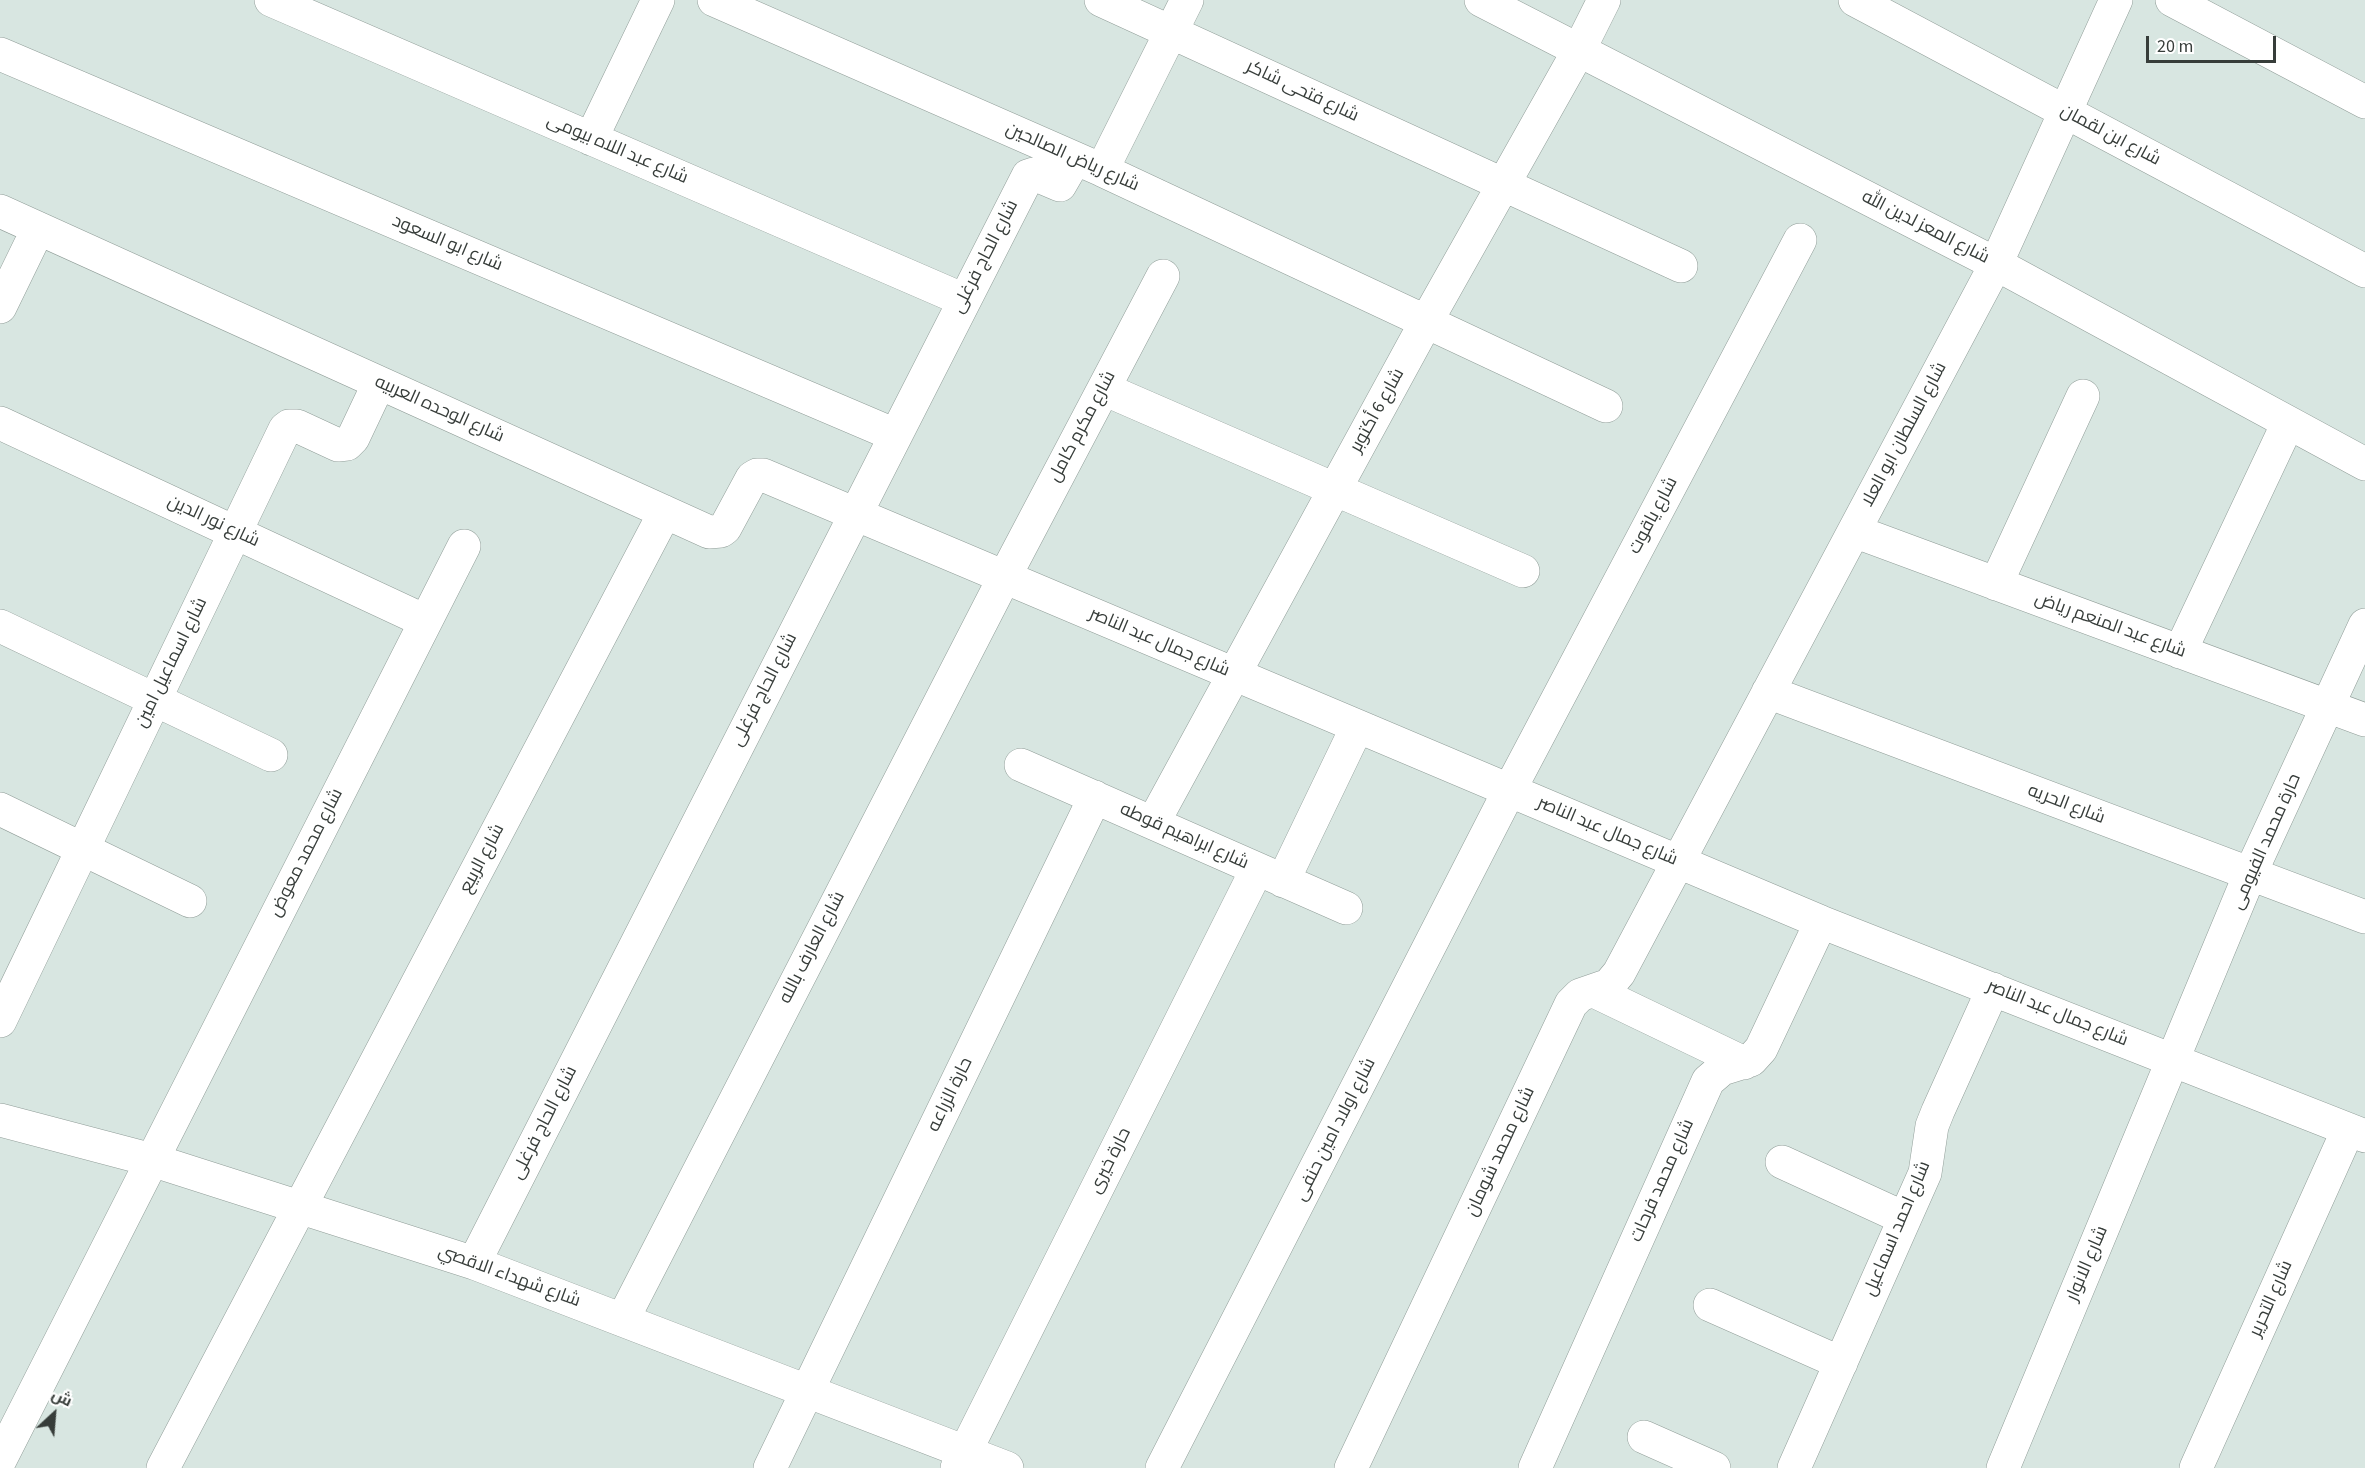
<!DOCTYPE html>
<meta charset="utf-8">
<style>
body{margin:0}
#map{position:relative;width:2365px;height:1468px;overflow:hidden;background:#d8e6e1;font-family:"Source Sans 3",Cairo,sans-serif}
canvas{display:block}
.north{position:absolute;left:24px;top:1384px;width:60px;height:60px;-webkit-text-stroke:4px #fff;paint-order:stroke;rotate:26deg;font-size:16px;font-weight:700;line-height:24px;text-align:center;color:#373d3a}
.north::after{content:'';display:block;margin:auto;width:21px;height:27px;background:#373d3a;clip-path:polygon(50% 0,100% 100%,50% 72%,0 100%)}
.scale{position:absolute;left:2146px;top:36px;width:130px;height:27px;box-sizing:border-box;border:3px solid #373d3a;border-top:0;padding-left:8px;font-size:18px;line-height:21px;white-space:nowrap;color:#373d3a;-webkit-text-stroke:4px #fff;paint-order:stroke}
</style>
<div id="map">
<canvas width="2365" height="1468"></canvas>
<div class="north">ش</div>
<div class="scale">20 m</div>
</div>
<script>
const c = document.querySelector('canvas').getContext('2d');
c.lineJoin = 'round';
const toPath = rows => new Path2D(rows.map(r => 'M' + r).join(''));
function stroke(path, color, width, dash) { c.strokeStyle = color; c.lineWidth = width; c.lineCap = dash ? 'butt' : 'round'; c.setLineDash(dash || []); c.stroke(path); }
function drawText(font, color, halo, rows, align = 'center') {
  c.font = font + ' "Source Sans 3",Cairo,sans-serif'; c.lineWidth = 5; c.setLineDash([]); c.textBaseline = 'middle'; c.strokeStyle = halo; c.fillStyle = color; for (const [text, x, y, turn = 0] of rows) {
    c.save(); c.translate(x, y); c.rotate((+turn || 0) * Math.PI / 180); c.textAlign = isNaN(turn) ? turn : align; if (halo) c.strokeText(text, 0, 0); c.fillText(text, 0, 0); c.restore();
  }
}
const street = toPath([
 [271,0,964,300],
 [714,0,1102,170,1606,406],
 [1101,0,1681,266],
 [1481,0,1996,264,2365,464],
 [1855,0,2365,271],
 [2172,0,2365,102],
 [0,54,895,435],
 [591,139,658,0],
 [1102,170,1187,0],
 [0,211,709,532,721,531,725,528,752,478,757,475,763,475,1821,922,2365,1136],
 [0,307,38,229],
 [1104,389,1523,571],
 [0,423,425,621],
 [1854,531,2365,720],
 [1996,584,2083,396],
 [0,626,271,755],
 [2180,652,2288,423],
 [1768,692,2365,917],
 [1021,765,1346,908],
 [0,809,190,901],
 [1153,823,1426,322,1579,50,1604,0],
 [1283,881,1357,727],
 [1594,991,1744,1063],
 [0,1021,285,429,289,426,297,426,338,445,347,444,353,438,379,383],
 [0,1120,152,1160,474,1263,1007,1468],
 [1782,1162,1904,1218],
 [474,1263,1028,176,1034,174,1060,185,1075,159],
 [1710,1305,1841,1363],
 [623,1319,1004,578,1163,276],
 [1644,1437,1714,1468],
 [0,1460,464,546],
 [163,1468,665,512],
 [770,1468,1095,797],
 [957,1468,1257,869],
 [1162,1468,1509,791,1800,240],
 [1351,1468,1571,1004,1580,995,1609,985,1619,973,1996,264,2116,0],
 [1535,1468,1708,1081,1722,1069,1751,1060,1761,1049,1821,922],
 [1794,1468,1925,1173,1932,1126,1938,1111,1993,989],
 [2003,1468,2250,874,2365,625],
 [2196,1468,2348,1130]
]);
stroke(street, '#909d98', 34);
stroke(street, '#fff', 33);
drawText('18px', '#373d3a', '#fff', [
 ["شارع فتحى شاكر",1302,92,25],
 ["شارع ابن لقمان",2110,136,28],
 ["شارع عبد اللاه بيومى",617,150,23],
 ["شارع رياض الصالحين",1072,158,24],
 ["شارع المعز لدين الله",1925,228,27],
 ["شارع ابو السعود",447,244,23],
 ["شارع الحاج فرغلى",986,257,-63],
 ["شارع الوحده العربيه",439,410,24],
 ["شارع 6 أكتوبر",1378,411,-61],
 ["شارع مكرم كامل",1083,427,-62],
 ["شارع السلطان ابو العلا",1905,435,-62],
 ["شارع ياقوت",1654,516,-62],
 ["شارع نور الدين",213,522,25],
 ["شارع عبد المنعم رياض",2110,626,20],
 ["شارع جمال عبد الناصر",1159,643,23],
 ["شارع اسماعيل امين",172,663,-64],
 ["شارع الحاج فرغلى",765,690,-63],
 ["شارع الحريه",2066,805,21],
 ["شارع جمال عبد الناصر",1607,832,23],
 ["شارع ابراهيم قوطه",1184,837,24],
 ["حارة محمد الفيومى",2267,842,-66],
 ["شارع محمد معوض",307,853,-63],
 ["شارع الربيع",483,859,-62],
 ["شارع العارف بالله",813,948,-63],
 ["شارع جمال عبد الناصر",2057,1014,22],
 ["حارة الزراعه",951,1095,-64],
 ["شارع الحاج فرغلى",545,1123,-63],
 ["شارع اولاد امين حنفى",1336,1130,-63],
 ["شارع محمد شومان",1501,1152,-65],
 ["حارة خيرى",1111,1161,-63],
 ["شارع محمد فرحات",1663,1181,-66],
 ["شارع احمد اسماعيل",1898,1229,-67],
 ["شارع الانوار",2088,1264,-67],
 ["شارع شهداء الاقصي",509,1277,20],
 ["شارع التحرير",2272,1299,-66]
]);
</script>
